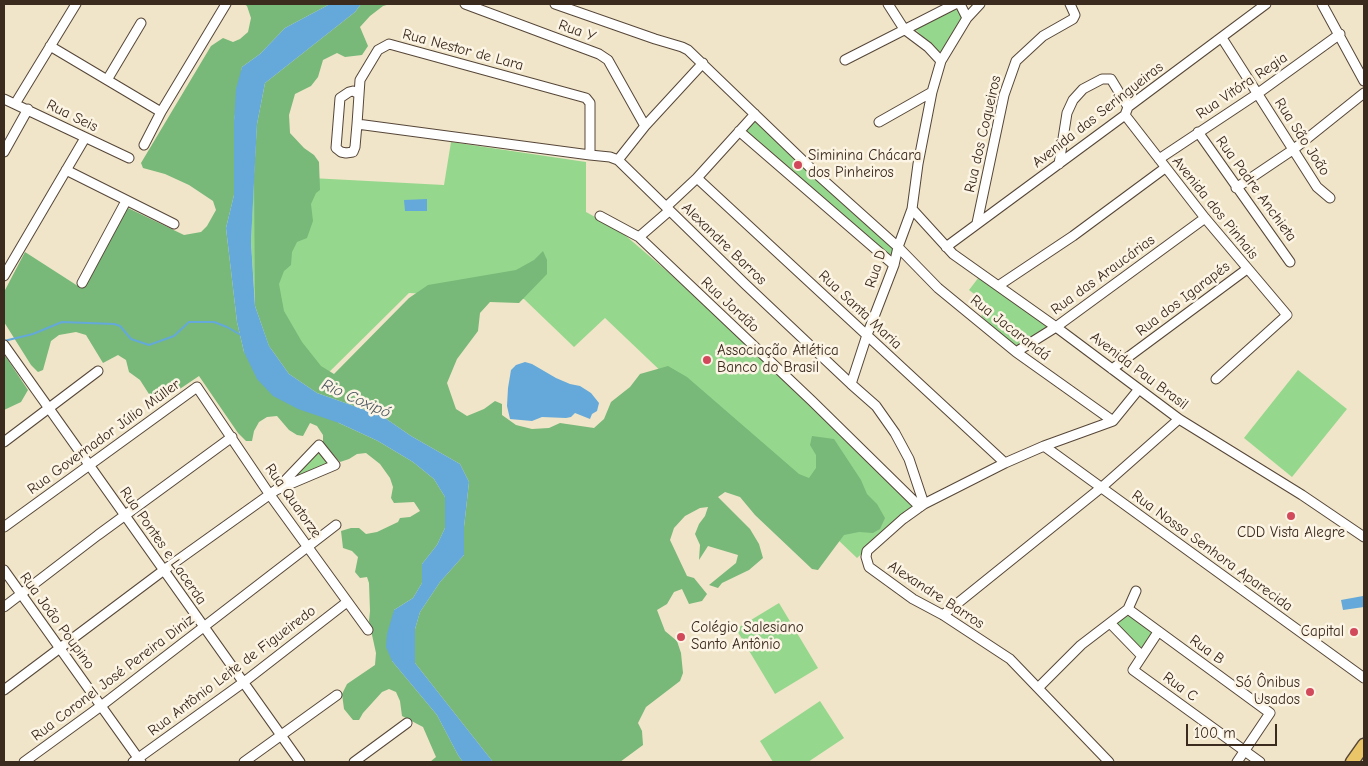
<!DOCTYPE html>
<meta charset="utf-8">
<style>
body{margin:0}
#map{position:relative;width:1368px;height:766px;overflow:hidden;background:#f0e5c8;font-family:"Comic Neue",sans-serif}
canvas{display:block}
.frame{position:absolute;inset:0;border:5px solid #3b2a1e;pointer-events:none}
.scale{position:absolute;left:1186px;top:724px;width:91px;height:22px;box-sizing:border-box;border:2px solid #3b2a1e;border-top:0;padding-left:6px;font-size:15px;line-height:18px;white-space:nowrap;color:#3b2a1e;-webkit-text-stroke:4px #fcf5e5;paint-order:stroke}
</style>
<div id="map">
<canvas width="1368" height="766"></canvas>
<div class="frame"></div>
<div class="scale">100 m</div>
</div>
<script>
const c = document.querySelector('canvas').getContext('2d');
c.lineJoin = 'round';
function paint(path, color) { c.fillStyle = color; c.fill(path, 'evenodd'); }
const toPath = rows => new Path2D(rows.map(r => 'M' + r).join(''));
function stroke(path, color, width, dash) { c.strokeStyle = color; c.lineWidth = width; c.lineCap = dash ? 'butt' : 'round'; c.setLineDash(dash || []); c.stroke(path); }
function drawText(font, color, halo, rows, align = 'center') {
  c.font = font + ' "Comic Neue",sans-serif'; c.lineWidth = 5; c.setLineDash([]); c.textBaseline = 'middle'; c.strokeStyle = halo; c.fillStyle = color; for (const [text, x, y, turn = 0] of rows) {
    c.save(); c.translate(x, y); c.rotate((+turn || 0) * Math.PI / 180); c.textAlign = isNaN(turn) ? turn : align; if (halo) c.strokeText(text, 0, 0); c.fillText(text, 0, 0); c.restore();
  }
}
paint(toPath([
 [959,5,965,17,941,56,915,29],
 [755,118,896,247,893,260,744,132],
 [451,142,586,162,586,212,619,230,668,272,830,422,915,506,857,558,605,318,574,347,524,299,409,293,312,389,269,346,255,303,251,242,254,175,444,185],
 [979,277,1050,327,1015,348,981,316,990,306,969,290],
 [1298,370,1347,409,1292,477,1244,438],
 [319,446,333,465,281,487],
 [779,603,818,668,775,694,736,629],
 [1128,611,1155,633,1141,654,1112,624],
 [820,701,844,738,808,762,773,762,760,741]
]), '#96d78e');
paint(toPath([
 [244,4,330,4,285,28,260,54,242,67,234,121,234,195,226,228,237,322,244,352,339,423,378,441,413,462,434,479,445,497,445,528,437,545,422,564,422,583,413,598,394,610,392,661,437,715,458,755,463,762,430,762,436,757,423,727,402,716,400,701,396,692,389,689,382,692,363,713,359,720,353,720,344,709,342,694,347,684,375,665,376,653,369,621,370,611,369,583,367,577,360,578,355,572,358,557,352,551,343,548,341,531,351,528,359,528,366,534,377,532,398,522,400,518,410,517,420,511,414,502,394,503,391,498,393,487,390,478,380,464,366,453,357,454,349,459,340,462,323,443,323,435,317,426,310,423,303,436,297,435,289,430,277,416,267,417,259,422,254,431,252,441,246,441,238,433,199,376,156,405,140,380,129,372,126,360,118,355,103,363,86,335,76,332,59,335,51,341,43,370,38,372,31,365,4,322,4,292,25,252,81,288,128,208,184,235,201,232,207,226,216,210,213,201,189,185,165,174,143,168,141,163,211,46,223,38,233,42,240,39,248,32,251,18,247,6],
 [361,4,390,4,383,6,370,16,360,27,368,46,362,55,345,57,337,53,323,60,318,77,311,86,295,94,289,115,290,133,304,148,314,155,319,162,320,190,316,193,311,204,313,221,307,238,297,242,292,252,291,265,284,271,279,284,284,311,302,342,321,366,334,374,409,298,428,285,516,270,534,260,543,251,547,260,547,274,519,303,490,302,480,313,478,331,457,359,447,383,456,409,467,416,484,409,495,401,502,404,502,415,516,425,532,429,549,428,560,423,594,428,604,419,611,402,630,387,640,374,668,366,687,377,799,474,809,478,816,468,816,455,810,445,812,436,834,439,861,480,867,494,877,504,885,518,880,529,873,533,859,532,844,535,818,570,812,569,755,515,740,497,725,492,718,497,750,529,759,544,763,558,749,570,722,583,718,588,709,585,736,563,738,555,708,546,699,560,700,545,695,534,699,524,705,516,708,507,700,508,685,516,674,528,670,540,687,576,694,578,707,594,702,601,689,604,682,589,674,592,667,604,657,610,665,631,677,641,681,653,683,673,680,681,646,707,638,723,642,731,643,745,620,762,493,762,415,663,415,629,420,612,440,582,464,555,464,527,469,482,460,464,411,436,382,416,317,393,289,374,269,346,255,306,254,175,257,124,265,83,355,12],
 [4,354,28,390,21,402,4,410]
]), '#78b879');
paint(toPath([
 [330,4,361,4,355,12,265,83,257,124,251,242,255,306,269,346,289,374,317,393,382,416,411,436,460,464,469,482,464,527,464,555,440,582,420,612,415,629,415,663,493,762,463,762,458,755,437,715,392,661,386,647,387,634,394,610,413,598,422,583,422,564,437,545,445,528,445,497,434,479,413,462,378,441,339,423,298,409,273,396,257,379,244,352,237,322,226,228,234,195,234,121,236,89,242,67,260,54,285,28],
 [427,199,427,211,405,211,404,200],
 [525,362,532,364,556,378,570,384,580,386,591,393,599,403,597,411,592,414,590,419,575,413,571,417,566,418,542,417,532,421,510,419,507,406,508,388,511,370,516,365],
 [1363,596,1364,607,1343,610,1341,600]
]), '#64a9d9');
stroke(toPath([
 [4,341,33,334,62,322,114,324,120,326,131,339,149,345,174,336,189,322,214,322,227,327,241,335]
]), '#64a9d9', 2);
const minor = toPath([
 [465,4,599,54,608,60,645,126],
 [555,4,655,39,682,47,688,50,820,177,898,247,938,288,1016,352,1113,421],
 [888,4,904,29,928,47,941,61],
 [960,4,967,18],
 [1322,4,1364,81],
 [1222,38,1317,187,1330,198],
 [50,46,161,112],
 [845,60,955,4],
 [107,80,141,23],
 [4,99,129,158],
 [15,104,76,4],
 [1125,115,1205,218,1287,315,1216,379],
 [879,122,932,92],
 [357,124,355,147,353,152,346,153,341,152,336,148,340,98,349,92,353,91,359,94],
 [739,131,894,265],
 [1198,132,1290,262],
 [144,145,161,112,226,4],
 [4,152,28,109],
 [590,155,590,103,586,98,389,44,378,50,360,80,357,124,590,155,610,157,618,160,745,284,851,384,876,406,895,433,909,459,924,504,903,519,867,551,866,557,869,567,913,599,943,615,1010,659,1109,762],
 [1159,159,1257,94,1340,34],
 [618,160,645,126,703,63],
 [1059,164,1067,113,1073,100,1083,89,1102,79,1111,79,1128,107],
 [66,170,174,224],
 [697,178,1005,463],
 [1236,188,1294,149,1364,93],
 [666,207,697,178,755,114],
 [912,209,953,254,1056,327,1179,419,1302,495,1364,537],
 [600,216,639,237,812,401,920,507],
 [977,223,1004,95,1016,61,1043,36,1073,19,1075,15,1070,4],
 [639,237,669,211],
 [946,247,1125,115,1128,107,1266,4],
 [4,276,85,138],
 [82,283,126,201],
 [998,286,1073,236,1165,168],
 [4,345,300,762],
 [1016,352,1056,327,1205,218],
 [1112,369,1247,269],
 [851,384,867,335,894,265,898,247,912,209,918,164,932,92,941,61,967,18,980,4],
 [4,442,98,371],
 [1044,446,1364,678],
 [924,504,1005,463,1044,446,1113,421,1139,389],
 [4,527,197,387,270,495,368,630],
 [4,570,141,762],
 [4,607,98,535,232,437],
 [1128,609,1270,713,1237,762],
 [943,615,1102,487,1179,419],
 [1110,623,1142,656],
 [1158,632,1133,670,1260,762],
 [1038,688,1081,645,1128,609,1136,591],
 [4,690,164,570,276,490,335,465,319,445,276,490],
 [24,762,101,706,336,525],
 [133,762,244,682,347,602],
 [244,762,337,695],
 [354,762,407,723]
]);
const highway = toPath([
 [1352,762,1364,745]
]);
stroke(minor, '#564638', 11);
stroke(highway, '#564638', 15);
stroke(minor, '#fff', 9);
stroke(highway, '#ebc669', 12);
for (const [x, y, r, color] of [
 [798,165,5,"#d1495b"],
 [707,360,5,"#d1495b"],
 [1291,516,5,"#d1495b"],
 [1354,632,5,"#d1495b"],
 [681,637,5,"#d1495b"],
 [1310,692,5,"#d1495b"]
]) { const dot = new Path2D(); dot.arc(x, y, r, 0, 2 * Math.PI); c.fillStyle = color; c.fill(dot); stroke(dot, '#fcf5e5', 2); }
drawText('15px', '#3b2a1e', '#fcf5e5', [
 ["Rua Y",577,31,20],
 ["Rua Nestor de Lara",463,50,15],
 ["Rua Vitóra Regia",1242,86,-34],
 ["Avenida das Seringueiras",1098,115,-38],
 ["Rua Seis",72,116,26],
 ["Rua dos Coqueiros",983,134,-77],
 ["Rua São João",1302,137,57],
 ["Rua Padre Anchieta",1256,189,54],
 ["Avenida dos Pinhais",1215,208,51],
 ["Alexandre Barros",724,244,44],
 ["Rua D",876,269,-72],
 ["Rua das Araucárias",1103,275,-36],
 ["Rua dos Igarapés",1183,299,-37],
 ["Rua Jordão",730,305,43],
 ["Rua Santa Maria",860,310,43],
 ["Rua Jacarandá",1010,328,38],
 ["Avenida Pau Brasil",1139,371,37],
 ["Rua Governador Júlio Müller",104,437,-36],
 ["Rua Quatorze",293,501,55],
 ["Rua Pontes e Lacerda",163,546,55],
 ["Rua Nossa Senhora Aparecida",1212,551,36],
 ["Alexandre Barros",936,595,33],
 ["Rua João Poupino",57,621,54],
 ["Rua B",1207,650,36],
 ["Rua Antônio Leite de Figueiredo",232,671,-37],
 ["Rua Coronel José Pereira Diniz",113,678,-37],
 ["Rua C",1180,687,36]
]);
drawText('15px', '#3b2a1e', '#fcf5e5', [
 ["Siminina Chácara",808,156],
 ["dos Pinheiros",808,173],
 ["Associação Atlética",717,351],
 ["Banco do Brasil",717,368],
 ["CDD Vista Alegre",1291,533,"center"],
 ["Colégio Salesiano",691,628],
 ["Santo Antônio",691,645],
 ["Capital",1344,632,"right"],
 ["Só Ônibus",1300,683,"right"],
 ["Usados",1300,700,"right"]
], 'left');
drawText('italic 16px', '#49565f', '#fcf5e5', [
 ["Rio Coxipó",356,399,24]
]);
</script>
